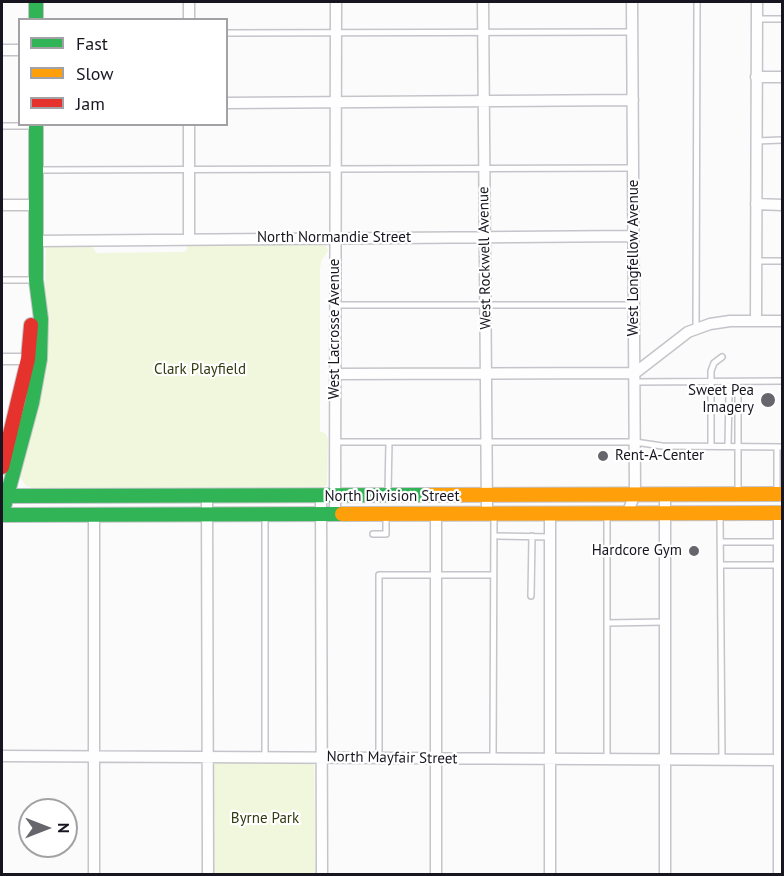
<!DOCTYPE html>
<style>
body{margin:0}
#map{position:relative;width:784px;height:876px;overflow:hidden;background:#fbfbfb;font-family:"PT Sans",sans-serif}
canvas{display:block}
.frame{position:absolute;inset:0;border:3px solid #17151f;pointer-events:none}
.legend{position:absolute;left:18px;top:18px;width:210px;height:108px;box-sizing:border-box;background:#fff;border:2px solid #a2a1a5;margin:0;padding:8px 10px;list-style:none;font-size:18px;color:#17151f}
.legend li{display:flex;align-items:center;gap:12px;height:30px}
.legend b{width:30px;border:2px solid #a2a1a5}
.north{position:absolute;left:18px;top:798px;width:60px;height:60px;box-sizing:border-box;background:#fff;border:2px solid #a2a1a5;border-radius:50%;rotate:90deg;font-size:16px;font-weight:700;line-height:24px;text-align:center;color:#17151f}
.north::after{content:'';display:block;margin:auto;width:21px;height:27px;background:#67666c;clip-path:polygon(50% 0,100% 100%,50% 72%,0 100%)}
</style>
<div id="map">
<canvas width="784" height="876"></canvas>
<div class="frame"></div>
<ul class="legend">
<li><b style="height:8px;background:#30b455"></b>Fast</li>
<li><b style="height:8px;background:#ff9f0a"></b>Slow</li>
<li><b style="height:8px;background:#e5322d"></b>Jam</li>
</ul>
<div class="north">N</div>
</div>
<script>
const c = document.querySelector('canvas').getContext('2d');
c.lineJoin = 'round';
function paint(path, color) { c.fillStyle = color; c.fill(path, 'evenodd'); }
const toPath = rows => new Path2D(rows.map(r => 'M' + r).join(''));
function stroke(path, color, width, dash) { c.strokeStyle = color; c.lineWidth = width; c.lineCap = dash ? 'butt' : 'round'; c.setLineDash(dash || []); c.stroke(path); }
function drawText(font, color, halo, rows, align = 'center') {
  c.font = font + ' "PT Sans",sans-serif'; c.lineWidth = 4.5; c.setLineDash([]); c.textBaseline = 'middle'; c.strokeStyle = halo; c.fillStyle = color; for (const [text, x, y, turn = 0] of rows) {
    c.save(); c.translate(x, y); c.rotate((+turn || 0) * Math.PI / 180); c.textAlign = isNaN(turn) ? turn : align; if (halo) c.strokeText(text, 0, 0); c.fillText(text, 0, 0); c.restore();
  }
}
paint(toPath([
 [187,243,319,244,326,246,328,251,321,261,320,269,320,431,326,434,328,439,327,485,323,487,33,488,26,486,20,477,20,469,44,342,46,247,48,245,91,244,96,253,184,252,187,249],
 [218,763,307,763,314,765,316,874,214,874,214,764]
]), '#f0f7dc');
const lane = toPath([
 [757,19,782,19],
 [226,33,633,32],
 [2,126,36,126],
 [756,141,782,140],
 [38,170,633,168],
 [756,261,782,261],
 [2,280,34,280],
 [335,305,634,305],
 [696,329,697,2],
 [635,382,782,381],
 [727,382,729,393,728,446],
 [735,382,738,394,738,491],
 [335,442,635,442,662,446,782,447],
 [711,446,711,371,714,363,722,357],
 [777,447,777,492],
 [388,493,389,442],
 [607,515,607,760],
 [720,515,722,760],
 [265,518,265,757],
 [373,534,386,534,386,515],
 [498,536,550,537],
 [720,542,779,542],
 [721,565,778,565],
 [531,596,532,536],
 [607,623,665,622],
 [379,757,379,575,492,575],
 [493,758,494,515]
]);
const street = toPath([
 [483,2,487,514],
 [189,20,189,2],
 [2,50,20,50],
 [756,77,782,77],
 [226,103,633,100],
 [189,124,189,238],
 [756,204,782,205],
 [2,205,35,205],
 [35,241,633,236],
 [756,321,757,2],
 [2,359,34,359],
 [335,374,635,373,688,332,710,324,730,321,782,321],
 [665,494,665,874],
 [207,495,208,874],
 [321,495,322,874],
 [335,513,336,2],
 [779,513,779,874],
 [436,514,436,874],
 [550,514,550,874],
 [627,514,635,494,632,2],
 [94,515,94,874],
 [2,756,782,760]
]);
const fast = toPath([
 [36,2,36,20],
 [2,496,429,495],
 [4,507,32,403,40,359,41,319,36,280,36,124],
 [2,515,342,514]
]);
const slow = toPath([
 [429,495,782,494],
 [342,514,782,513]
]);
const jam = toPath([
 [2,467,28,359,31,325]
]);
stroke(lane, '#c5c4ca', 8);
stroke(street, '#c5c4ca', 13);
stroke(fast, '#c5c4ca', 16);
stroke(slow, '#c5c4ca', 16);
stroke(jam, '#c5c4ca', 16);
stroke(lane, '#fefefe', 5);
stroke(street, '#fefefe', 10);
stroke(fast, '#30b455', 14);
stroke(slow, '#ff9f0a', 14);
stroke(jam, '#e5322d', 14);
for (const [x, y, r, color] of [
 [768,400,8,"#67666c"],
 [603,456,6,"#67666c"],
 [694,551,6,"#67666c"]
]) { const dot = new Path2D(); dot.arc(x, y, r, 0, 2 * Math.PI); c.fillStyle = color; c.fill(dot); stroke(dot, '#fff', 2); }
drawText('15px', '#17151f', '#fff', [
 ["North Normandie Street",334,238],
 ["West Rockwell Avenue",485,258,-91],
 ["West Longfellow Avenue",634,258,-90],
 ["West Lacrosse Avenue",335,329,-90],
 ["North Division Street",392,497],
 ["North Mayfair Street",392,758,1]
]);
drawText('15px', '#333b0e', '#fff', [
 ["Clark Playfield",200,370],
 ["Byrne Park",265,819]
]);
drawText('15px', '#17151f', '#fff', [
 ["Sweet Pea",754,391],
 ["Imagery",754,408],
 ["Rent-A-Center",615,456,"left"],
 ["Hardcore Gym",682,551]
], 'right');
</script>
